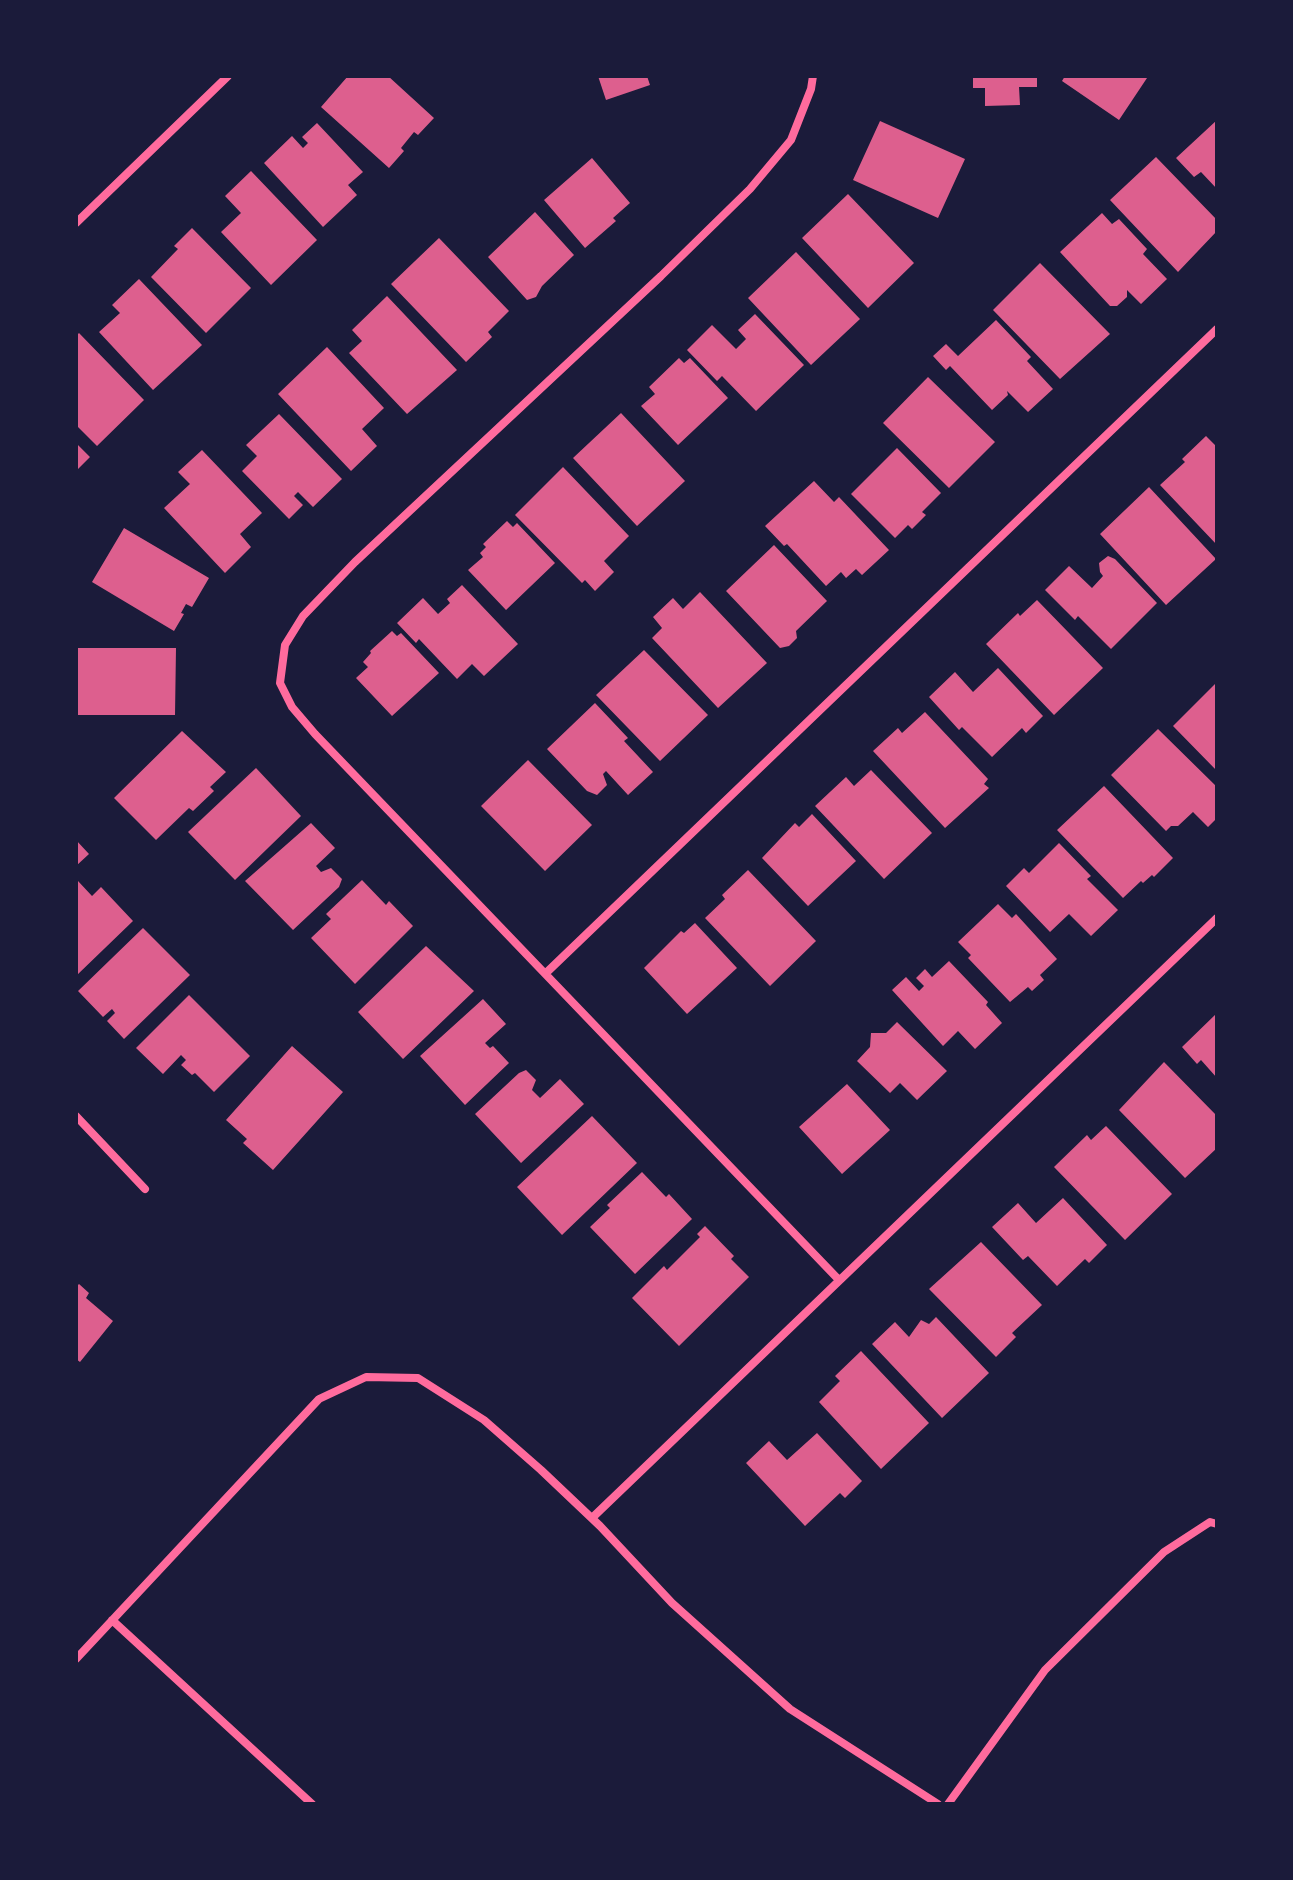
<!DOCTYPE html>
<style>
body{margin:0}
#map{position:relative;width:1293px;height:1880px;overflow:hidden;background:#1b1b3a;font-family:"Zilla Slab",serif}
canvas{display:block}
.frame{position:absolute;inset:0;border:78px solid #1b1b3a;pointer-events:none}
</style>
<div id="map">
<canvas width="1293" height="1880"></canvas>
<div class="frame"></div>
</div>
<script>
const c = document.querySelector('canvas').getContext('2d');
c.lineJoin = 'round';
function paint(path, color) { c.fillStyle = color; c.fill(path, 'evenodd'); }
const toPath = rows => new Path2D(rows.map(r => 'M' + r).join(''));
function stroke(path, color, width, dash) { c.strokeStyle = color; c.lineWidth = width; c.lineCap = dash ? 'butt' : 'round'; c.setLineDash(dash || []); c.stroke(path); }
paint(toPath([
 [348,76,388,76,434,118,418,135,414,132,401,148,404,151,389,168,321,107],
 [598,76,647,76,650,85,606,100],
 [973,76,1037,76,1037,87,1019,87,1020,105,985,106,985,88,973,88],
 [1065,76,1145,76,1147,78,1119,120,1062,81],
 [1217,120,1217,189,1201,172,1194,177,1176,158],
 [880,121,965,159,938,218,853,180],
 [317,123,363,172,348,185,357,195,323,227,264,163,292,136,303,148,308,143,302,137],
 [1156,157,1217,220,1217,231,1178,272,1110,200],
 [592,158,630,203,613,218,616,221,585,248,544,200],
 [251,171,317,240,271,285,221,232,241,213,225,196],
 [848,194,914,263,868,308,802,238],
 [535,212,574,255,542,286,536,297,527,300,488,257],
 [1102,213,1112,224,1119,219,1147,249,1143,254,1167,279,1141,304,1127,290,1127,297,1117,306,1110,306,1060,252],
 [192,228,251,288,206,333,151,277,178,249,174,246],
 [439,238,509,311,488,332,492,337,466,362,391,284],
 [796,252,860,319,811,365,748,298],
 [1040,263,1110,334,1060,379,993,310],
 [139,279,202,345,153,390,99,332,120,313,112,305],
 [387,296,457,370,407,414,349,353,362,341,352,330],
 [755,314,804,365,756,411,722,376,717,381,687,350,712,325,736,349,746,339,738,330],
 [996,320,1031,357,1027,361,1053,389,1028,412,1007,391,1008,395,992,410,950,366,946,370,933,356,946,344,958,356],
 [79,333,144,400,97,446,76,425,76,336],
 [327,347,384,408,362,429,377,446,351,471,278,394],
 [679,358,684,363,690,358,728,398,678,445,641,406,655,394,649,387],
 [928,377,995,442,949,488,883,423],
 [621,413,685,481,637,526,573,458],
 [279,414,342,479,313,507,298,492,294,496,303,505,289,519,242,471,257,456,246,445],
 [1206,436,1217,447,1217,545,1160,485,1185,462,1182,459],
 [76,443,90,457,76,471],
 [897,448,941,493,922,512,926,515,912,529,908,525,895,538,851,494],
 [202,450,262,513,240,534,251,547,225,573,164,508,190,484,178,472],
 [563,467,629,536,604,561,614,572,595,591,585,580,582,583,515,515],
 [814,481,834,502,839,497,889,550,862,575,856,569,846,578,841,572,826,586,787,544,784,546,765,526],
 [1149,487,1216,559,1166,605,1100,534],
 [507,521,513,527,517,523,555,563,506,610,468,570,483,557,480,553,486,547,483,544],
 [124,528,209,578,192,607,186,604,181,613,184,614,174,631,92,582],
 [774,545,827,601,796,631,797,638,789,646,780,648,726,591],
 [1108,556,1115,559,1157,603,1111,649,1078,616,1075,620,1045,590,1069,566,1092,588,1103,576,1100,572,1099,563],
 [462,585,518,644,484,676,472,664,457,679,419,639,416,643,397,623,423,598,438,614,450,603,447,599],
 [700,592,767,663,718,708,652,638,662,628,653,617,673,598,683,609],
 [1037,600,1103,668,1054,715,986,644,1018,613,1020,616],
 [392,631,397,636,401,633,439,673,392,716,356,678,368,667,363,662,371,653,370,651],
 [76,648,176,648,175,715,76,715],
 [644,650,708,715,660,761,596,695],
 [998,668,1043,716,1026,733,1022,728,992,757,962,727,959,730,929,697,955,672,973,692],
 [1217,682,1217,771,1173,726],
 [595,703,628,738,624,741,653,772,628,795,606,771,603,774,607,785,597,795,587,791,547,749],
 [925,712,988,779,984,784,989,788,945,828,873,751,898,728,902,733],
 [1158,729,1217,787,1217,818,1208,827,1193,812,1178,826,1171,826,1166,831,1111,775],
 [182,731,226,772,210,787,214,791,193,811,189,808,156,840,114,798],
 [528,760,592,825,545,871,481,806],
 [256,768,301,816,235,880,188,832],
 [871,770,932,833,884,879,815,806,846,777,854,786],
 [1104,786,1173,858,1154,877,1152,875,1143,883,1141,881,1123,898,1057,830],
 [812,814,856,861,808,906,762,858,795,823,799,827],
 [311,823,335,848,316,866,321,872,331,868,342,879,339,887,293,930,245,881],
 [76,840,89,854,76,866],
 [1059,843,1091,876,1087,879,1118,910,1091,936,1069,914,1050,932,1006,886,1024,868,1029,873],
 [748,870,816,941,770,986,705,918,725,899,722,895],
 [362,880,386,905,389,901,413,926,355,984,311,938,331,919,326,914],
 [78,881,92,896,101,887,133,921,76,976],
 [998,904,1012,918,1016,914,1057,959,1040,975,1044,980,1032,991,1028,987,1010,1002,968,958,971,955,958,942],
 [695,923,737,968,687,1014,644,968,681,931,684,933],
 [143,928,190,975,124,1039,107,1021,115,1013,112,1009,103,1017,78,991],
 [426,946,474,991,403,1059,358,1012],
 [949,961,988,1002,986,1005,1002,1023,975,1049,958,1031,943,1046,892,990,906,977,919,991,924,986,916,978,925,969,932,977],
 [189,995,250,1056,214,1092,195,1073,192,1075,181,1065,186,1060,181,1055,163,1074,136,1048],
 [483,999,506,1024,485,1043,490,1048,493,1046,509,1063,465,1105,420,1056],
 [1217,1013,1217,1078,1201,1060,1197,1064,1182,1047],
 [897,1022,947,1071,917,1100,900,1083,890,1093,857,1061,870,1047,871,1033,886,1033],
 [292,1046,343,1092,273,1170,243,1143,247,1139,226,1120],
 [1164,1062,1217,1116,1217,1148,1185,1178,1119,1110],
 [526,1070,536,1080,532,1090,540,1098,560,1079,584,1104,521,1163,475,1114,519,1073],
 [847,1084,890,1130,842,1174,799,1127],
 [592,1116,637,1163,562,1235,517,1187],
 [1106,1126,1172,1194,1125,1240,1054,1167,1087,1135,1091,1140],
 [642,1172,666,1197,669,1194,692,1219,635,1274,590,1227,610,1208,607,1205],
 [1063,1198,1107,1245,1089,1263,1085,1259,1057,1286,1028,1256,1023,1260,992,1227,1018,1203,1036,1223],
 [705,1226,734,1256,731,1259,749,1277,679,1346,632,1298,664,1266,667,1270,700,1237,697,1234],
 [981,1242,1042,1305,1012,1333,1016,1337,996,1357,929,1289],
 [79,1284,89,1293,86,1298,113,1321,80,1362,76,1359,76,1287],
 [936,1317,989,1373,942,1418,872,1344,895,1322,909,1337,921,1320,929,1324],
 [861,1351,929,1423,881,1469,819,1402,840,1381,835,1376],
 [817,1433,862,1481,845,1498,840,1493,805,1526,746,1463,769,1441,787,1460]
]), '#dd5f8e');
stroke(toPath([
 [813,76,811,89,791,140,750,189,661,276,355,562,303,616,285,645,280,683,292,707,315,734,839,1280],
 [76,223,228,76],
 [546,973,1217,329],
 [76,1116,145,1189],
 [592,1518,1217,918],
 [112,1620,312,1804],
 [76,1659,319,1399,366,1377,418,1378,484,1420,541,1470,600,1526,672,1603,790,1709,938,1804],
 [948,1804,1045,1670,1164,1552,1210,1522,1217,1524]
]), '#ff6b9d', 8);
</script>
